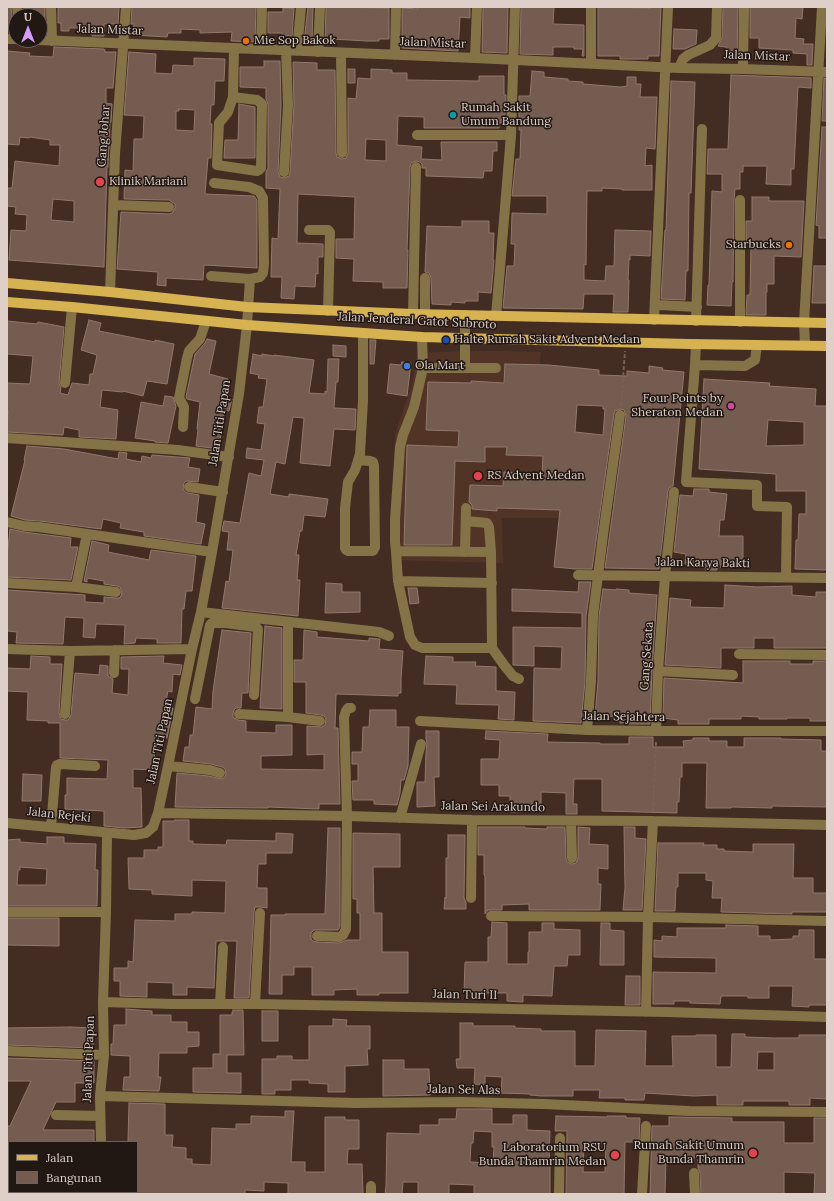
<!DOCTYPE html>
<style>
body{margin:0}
#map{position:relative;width:834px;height:1201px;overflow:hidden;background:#432c22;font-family:Lora,serif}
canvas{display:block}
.frame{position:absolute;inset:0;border:8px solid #decfc9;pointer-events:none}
.legend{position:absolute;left:8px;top:1141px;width:130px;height:52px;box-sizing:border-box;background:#221813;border:1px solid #6d615c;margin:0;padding:5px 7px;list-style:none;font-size:12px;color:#decfc9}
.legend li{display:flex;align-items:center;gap:8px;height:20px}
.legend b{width:20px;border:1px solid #6d615c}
.north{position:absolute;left:8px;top:8px;width:40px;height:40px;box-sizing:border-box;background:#221813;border:1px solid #6d615c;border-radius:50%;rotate:0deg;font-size:11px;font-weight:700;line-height:16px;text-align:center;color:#decfc9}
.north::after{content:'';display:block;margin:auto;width:14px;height:18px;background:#d69bf9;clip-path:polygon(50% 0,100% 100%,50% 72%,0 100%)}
</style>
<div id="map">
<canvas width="834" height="1201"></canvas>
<div class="frame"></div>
<ul class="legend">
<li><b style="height:5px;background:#d6b251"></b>Jalan</li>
<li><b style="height:11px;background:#755c50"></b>Bangunan</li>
</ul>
<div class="north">U</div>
</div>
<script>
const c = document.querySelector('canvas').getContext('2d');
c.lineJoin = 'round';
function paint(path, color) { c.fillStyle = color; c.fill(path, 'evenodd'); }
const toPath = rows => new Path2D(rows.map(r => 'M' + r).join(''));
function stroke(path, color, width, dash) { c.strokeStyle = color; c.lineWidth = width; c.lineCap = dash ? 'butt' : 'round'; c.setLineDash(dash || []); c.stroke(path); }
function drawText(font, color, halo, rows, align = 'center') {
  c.font = font + ' Lora,serif'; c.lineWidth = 3; c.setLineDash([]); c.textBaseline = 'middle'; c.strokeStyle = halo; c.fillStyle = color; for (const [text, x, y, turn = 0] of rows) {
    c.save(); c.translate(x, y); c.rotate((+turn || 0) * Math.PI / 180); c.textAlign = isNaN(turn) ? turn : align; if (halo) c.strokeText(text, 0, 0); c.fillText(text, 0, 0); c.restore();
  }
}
paint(toPath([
 [463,351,506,351,541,352,533,432,566,433,559,518,502,518,503,563,391,560,395,434,412,384,418,353]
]), '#513426');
const building = toPath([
 [7,7,11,7,12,17,15,22,15,29,7,28,7,7],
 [24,7,45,7,45,23,40,23,40,16,24,16,24,7],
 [58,7,119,7,118,24,104,24,104,36,92,36,92,28,69,28,69,31,61,31,61,23,58,23,58,7],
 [132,7,256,7,255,42,231,41,232,32,200,33,200,30,181,29,181,33,168,33,167,37,133,35,134,24,131,24,132,7],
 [308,7,313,7,312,43,304,42,308,7],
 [326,7,389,8,389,39,379,39,379,41,367,41,332,39,332,41,325,41,326,7],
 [418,7,470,7,470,18,460,17,458,51,402,48,402,8,418,9,418,7],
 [483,7,508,7,507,53,482,52,483,7],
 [521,7,554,7,553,24,584,25,584,56,582,56,583,49,574,49,574,47,553,47,553,55,520,54,521,7],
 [598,7,651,8,651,7,661,7,659,56,648,56,648,59,620,59,620,56,598,56,598,7],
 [723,7,738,7,737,56,730,56,730,53,726,53,726,47,718,46,722,38,723,7],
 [750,7,803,7,802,19,796,18,795,38,804,39,803,44,813,44,812,65,807,65,807,54,793,53,793,50,759,48,759,38,750,38,750,7],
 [283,8,294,8,292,36,282,35,282,33,268,33,268,12,283,12,283,8],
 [674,29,697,30,696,44,685,49,673,49,674,29],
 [54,47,104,49,105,50,105,52,116,52,113,88,106,88,106,103,112,104,111,122,110,122,108,167,107,167,104,267,9,260,11,230,26,231,27,215,15,214,16,207,7,206,7,188,12,188,15,161,59,166,60,145,50,145,50,140,30,137,29,138,20,137,19,145,7,144,7,51,30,53,29,56,53,57,54,47],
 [53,199,74,201,74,222,51,220,53,199],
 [129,52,156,54,155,73,172,74,173,65,194,66,194,58,225,59,224,81,215,81,214,105,211,105,210,124,212,124,211,158,208,158,205,194,254,196,257,200,257,268,204,265,203,280,166,278,166,286,157,285,158,272,117,269,121,212,169,214,172,213,175,208,175,204,169,200,124,199,125,170,133,171,134,139,143,139,144,116,124,115,129,52],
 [179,109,195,110,194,131,176,130,176,111,179,111,179,109],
 [264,61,280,61,281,105,278,172,280,177,284,178,289,176,290,172,294,105,293,62,317,63,317,70,335,70,336,153,337,157,342,159,346,158,348,153,348,98,356,99,358,78,371,79,371,69,392,70,392,73,407,73,407,80,479,81,479,76,504,76,504,95,506,95,505,115,501,115,502,123,499,123,499,128,424,128,424,117,398,116,397,145,422,147,421,159,442,160,441,142,497,142,497,151,493,151,492,171,484,171,483,178,426,176,426,168,422,168,422,164,420,162,416,161,411,163,410,167,407,250,408,250,407,288,383,288,383,282,353,281,354,259,336,258,336,239,354,239,355,197,298,194,297,243,323,244,323,257,318,257,318,274,316,273,315,287,295,286,294,299,281,298,282,277,271,277,272,238,278,239,280,189,266,188,266,172,268,168,268,104,266,99,266,88,240,87,240,67,264,67,264,61],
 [366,139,386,140,386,161,365,160,366,139],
 [348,69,355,69,355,83,348,83,348,69],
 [532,71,544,72,544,77,568,79,568,81,583,82,583,84,621,87,627,86,627,77,636,77,636,84,641,84,640,97,657,97,655,149,646,148,645,166,652,165,652,190,622,190,622,189,602,188,602,191,587,191,586,265,584,264,584,280,605,281,606,266,614,266,615,230,651,231,650,256,630,255,630,260,629,259,628,280,629,280,628,312,613,312,614,294,584,294,583,309,503,308,507,266,514,266,515,244,511,244,512,213,547,214,547,196,512,196,516,159,520,159,521,130,519,130,519,96,530,96,532,71],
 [731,75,811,78,811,88,798,87,794,169,791,169,791,185,766,184,767,166,743,166,743,172,740,172,740,189,735,189,734,200,733,282,732,282,731,306,707,305,708,285,709,285,712,191,722,192,722,174,707,174,708,149,728,149,731,75],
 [824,78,827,79,827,121,822,121,824,78],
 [671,81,695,82,691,193,689,193,688,271,686,271,685,300,661,299,665,230,666,230,671,81],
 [239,104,255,107,255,158,224,158,225,140,238,140,239,104],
 [822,127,827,127,827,238,819,238,819,226,816,225,822,127],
 [752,197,769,197,769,201,804,201,801,257,774,256,774,284,767,284,767,292,766,292,766,315,746,315,747,295,750,295,751,244,746,244,746,221,752,221,752,197],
 [462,221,489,221,489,233,494,233,493,260,494,260,491,293,478,292,478,301,465,301,465,303,451,302,451,305,432,304,431,278,429,273,425,272,427,226,462,227,462,221],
 [814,266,827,266,827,303,812,303,814,266],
 [89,320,101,323,99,331,155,342,155,340,174,344,167,384,147,381,143,396,123,391,123,392,102,390,100,407,118,410,116,439,79,437,79,430,64,427,63,435,7,432,8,410,7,410,7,383,30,384,33,356,7,354,7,321,37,324,38,322,64,327,59,383,61,388,60,393,68,395,72,383,89,385,90,374,93,374,97,355,81,350,89,320],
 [207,339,216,341,209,374,228,379,223,397,232,399,229,411,224,410,219,449,196,446,198,430,197,429,200,402,187,399,186,397,195,354,205,343,207,339],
 [370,340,376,340,374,364,370,364,370,340],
 [333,345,346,346,346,357,333,356,333,345],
 [253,354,262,356,262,354,274,356,274,355,314,360,309,393,325,394,325,391,327,392,328,359,339,359,338,382,336,382,334,408,356,409,355,430,334,429,330,466,300,463,304,418,293,417,285,464,276,462,270,494,289,497,289,494,328,499,325,517,304,515,302,531,300,531,296,555,299,555,297,580,300,580,298,616,222,608,226,581,229,582,233,550,227,550,229,532,222,531,224,521,240,523,249,473,261,476,264,460,246,458,247,448,261,450,265,424,257,423,259,407,263,407,267,379,258,378,259,375,250,373,253,354],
 [402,362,411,363,407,396,387,393,390,364,401,365,402,362],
 [505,364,549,365,599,370,599,375,627,376,627,371,649,373,649,366,663,368,662,370,684,372,673,486,669,488,668,491,659,569,605,568,626,416,624,410,621,409,615,411,614,414,592,569,576,569,554,567,560,510,497,508,497,511,472,509,472,505,469,502,470,485,503,486,504,472,542,474,543,456,506,455,507,447,485,447,485,462,455,461,452,545,404,545,407,445,458,447,459,431,426,430,428,382,471,383,471,381,504,383,505,364],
 [577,405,603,406,603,409,605,409,603,435,575,432,577,405],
 [704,379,770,383,769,386,816,389,815,406,827,406,827,570,795,569,796,540,798,540,799,514,806,514,806,491,776,491,776,474,699,469,704,379],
 [768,420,804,422,804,445,766,446,768,420],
 [165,396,173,397,176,406,168,443,155,442,155,441,135,438,141,402,163,406,165,396],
 [27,446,64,449,118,459,119,452,127,453,126,459,141,462,142,456,151,458,152,455,190,458,188,467,200,469,198,482,186,481,184,483,183,489,185,492,188,493,199,495,196,522,205,524,201,544,144,536,144,532,120,528,121,523,103,519,101,529,40,521,25,520,11,516,25,460,24,460,27,446],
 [694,489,709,489,709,492,727,494,724,520,720,520,719,536,743,536,743,567,717,567,717,570,705,570,706,566,685,564,686,554,674,552,680,495,693,496,694,489],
 [10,529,24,532,71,538,70,547,78,547,71,580,7,577,7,557,10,529],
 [92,541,109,545,108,552,149,560,151,550,196,556,192,591,186,591,184,609,182,609,181,643,157,643,157,639,136,638,135,643,124,644,125,625,96,624,95,638,83,637,84,618,65,617,63,644,16,643,17,632,7,631,7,590,85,595,85,602,104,603,104,597,116,598,119,598,121,596,122,592,120,587,117,586,104,584,104,581,87,578,87,582,84,581,92,541],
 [579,582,591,582,586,616,585,681,581,723,533,721,534,668,561,669,562,647,534,646,534,666,513,665,513,627,582,628,582,613,512,611,512,589,578,592,579,582],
 [326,583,342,584,342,592,360,592,360,612,325,613,326,583],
 [725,585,757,587,792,586,792,595,816,597,816,592,827,592,827,648,774,648,774,638,754,638,754,648,721,648,721,668,665,665,670,598,691,600,690,607,724,608,725,585],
 [408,588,417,588,419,603,410,604,408,588],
 [603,589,616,590,616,589,629,590,629,593,657,595,652,671,650,724,629,724,629,723,620,723,620,717,595,716,598,681,599,616,603,589],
 [265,626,282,628,282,709,260,708,265,626],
 [222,630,251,633,248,693,242,693,241,708,236,708,234,710,233,714,233,717,238,720,246,721,246,732,276,733,276,725,292,725,292,755,261,756,261,769,324,770,324,754,307,755,307,726,322,727,325,725,326,719,324,716,321,715,306,713,306,682,294,682,294,660,303,660,304,630,317,632,317,637,369,641,369,638,378,639,380,639,379,649,403,651,401,679,401,693,398,693,398,696,336,694,335,728,338,728,340,804,319,804,319,809,268,807,268,808,175,807,177,773,209,776,221,779,225,777,226,774,225,769,222,767,211,764,183,761,185,747,189,747,190,735,193,735,196,707,212,709,213,691,222,630],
 [31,656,50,657,50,664,62,664,59,713,61,719,65,720,68,720,71,715,75,673,99,675,100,665,108,666,108,676,113,679,112,693,128,695,129,669,121,669,121,657,164,656,163,663,182,665,180,675,173,674,172,692,168,691,165,707,173,708,167,738,159,737,159,740,155,740,154,770,133,769,133,788,141,788,142,827,124,828,104,826,104,811,65,809,65,795,67,795,67,778,107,779,108,760,60,758,60,723,48,723,48,721,27,720,28,692,7,691,7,668,30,669,31,656],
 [426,656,453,657,453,662,476,662,475,666,496,667,496,691,515,692,514,720,498,719,499,705,456,704,457,685,424,684,426,656],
 [743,661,790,661,790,664,813,664,813,661,827,661,827,721,810,721,810,718,787,718,787,719,759,719,759,717,741,716,741,719,709,719,709,724,678,724,678,720,663,718,664,678,743,683,743,661],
 [370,710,396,710,396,727,409,727,408,766,404,780,401,780,400,793,397,805,374,804,374,800,353,800,352,781,358,781,358,764,352,764,352,752,362,752,363,727,369,727,370,710],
 [426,731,439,731,439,777,434,777,435,806,417,807,417,782,425,782,426,752,427,743,426,739,426,731],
 [486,731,548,734,547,742,600,743,600,744,629,744,629,737,653,737,653,747,684,747,683,741,693,740,693,738,709,738,709,741,727,741,727,747,744,747,744,738,781,738,781,739,821,740,821,751,827,751,827,807,772,806,772,808,731,807,731,808,706,808,707,763,682,763,682,777,680,777,679,802,677,802,677,813,602,811,602,779,574,779,573,804,577,804,577,814,566,814,566,793,541,792,541,811,510,812,510,796,499,796,499,785,481,785,481,759,499,759,500,740,485,739,486,731],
 [23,774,42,775,41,801,22,801,23,774],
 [175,820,189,820,189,841,193,841,193,844,226,845,227,840,276,841,276,833,293,834,292,853,266,853,266,864,258,864,257,888,267,888,267,908,260,907,255,907,254,912,249,998,234,998,237,941,216,941,214,988,187,987,187,995,173,995,173,983,147,982,147,997,120,996,120,981,114,981,114,968,128,968,128,961,133,962,135,920,175,921,175,914,192,914,192,912,225,913,226,881,192,880,192,896,152,894,152,890,129,889,128,858,144,858,144,850,158,850,158,847,163,847,163,821,175,821,175,820],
 [478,827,525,827,525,828,547,829,547,827,565,827,566,859,567,862,572,864,576,863,578,858,578,827,590,828,589,844,608,845,608,869,598,868,598,884,601,884,600,910,529,910,529,904,502,905,502,910,488,910,485,914,485,876,484,875,484,855,478,855,478,827],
 [624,827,635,827,635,838,646,839,642,910,623,910,625,888,624,827],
 [328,828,340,828,340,927,338,930,314,930,311,933,311,939,313,941,317,942,339,943,347,940,360,940,360,913,357,913,357,899,353,899,353,833,400,834,400,867,373,867,374,913,382,913,382,952,408,952,408,993,379,993,379,995,357,995,357,989,334,990,334,995,312,995,312,967,294,967,294,975,282,975,282,994,269,994,271,915,285,915,285,914,325,914,328,828],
 [448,835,465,835,464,898,466,902,466,909,444,909,445,897,446,898,446,858,448,858,448,835],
 [47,837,64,837,64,843,96,844,95,870,98,870,97,906,7,906,7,840,20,839,20,842,47,844,47,837],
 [20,867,47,869,46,885,17,885,18,870,20,870,20,867],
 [658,843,704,843,703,845,717,845,717,849,724,849,724,851,753,852,753,844,794,844,793,878,813,878,813,893,827,893,827,912,792,912,792,914,721,912,722,898,712,898,713,881,706,880,706,873,678,873,678,887,676,887,675,911,655,911,658,843],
 [7,918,59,918,59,946,7,945,7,918],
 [492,922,507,923,507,964,528,964,528,952,529,952,529,932,542,932,542,923,554,923,554,929,580,930,580,955,568,955,567,966,554,966,552,996,523,995,523,1002,507,1001,507,993,464,993,465,962,488,962,488,937,491,937,492,922],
 [601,923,610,923,610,930,624,931,624,965,600,965,601,923],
 [726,925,758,926,758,936,770,936,770,940,793,939,793,936,799,936,799,930,814,930,814,959,827,959,827,1005,809,1005,809,1007,792,1006,793,986,769,986,769,998,748,998,748,996,721,996,720,1004,690,1003,690,1001,674,1001,674,1004,653,1004,653,972,716,973,716,958,654,957,654,940,662,941,662,936,677,937,677,928,726,928,726,925],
 [626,976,640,976,640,1005,625,1005,626,976],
 [126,1009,152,1011,152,1015,171,1015,171,1022,187,1022,187,1032,199,1032,199,1046,187,1047,187,1053,159,1053,158,1077,161,1077,159,1091,123,1090,124,1077,130,1077,130,1056,111,1055,111,1044,113,1044,114,1025,126,1025,126,1009],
 [233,1010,243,1010,244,1055,227,1055,227,1073,241,1073,241,1093,193,1092,193,1068,213,1068,213,1054,220,1054,220,1015,232,1015,232,1012,233,1012,233,1010],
 [262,1011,278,1011,278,1041,262,1041,262,1011],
 [333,1019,347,1020,346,1026,370,1026,370,1049,367,1049,368,1065,345,1066,345,1092,328,1092,328,1084,309,1083,309,1080,291,1080,291,1090,275,1090,275,1094,262,1094,262,1059,277,1059,277,1056,292,1056,292,1060,309,1060,309,1026,333,1026,333,1019],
 [460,1023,473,1023,473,1026,515,1026,515,1028,541,1029,541,1031,575,1031,575,1066,595,1066,596,1030,646,1031,645,1066,673,1066,672,1036,696,1036,696,1035,716,1035,716,1067,731,1067,732,1034,745,1034,745,1037,774,1038,799,1038,799,1035,827,1035,827,1099,810,1098,810,1105,789,1105,789,1101,743,1101,743,1105,717,1105,717,1095,694,1096,645,1093,644,1100,625,1100,625,1098,599,1098,600,1090,573,1090,573,1096,541,1096,530,1095,530,1094,501,1093,502,1077,485,1076,485,1085,474,1084,475,1068,457,1068,456,1059,460,1059,460,1023],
 [758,1052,774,1052,774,1070,757,1070,758,1052],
 [70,1027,94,1028,93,1048,7,1045,7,1028,70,1027],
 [7,1058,94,1061,94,1083,75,1083,75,1102,56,1102,43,1130,94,1130,94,1142,7,1142,7,1126,10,1126,31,1081,7,1081,7,1058],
 [383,1060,404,1060,404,1069,429,1069,430,1095,383,1096,383,1060],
 [129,1103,165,1104,165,1135,173,1135,172,1147,186,1148,186,1159,192,1159,192,1164,211,1165,212,1128,236,1129,236,1124,251,1124,251,1116,285,1117,285,1111,294,1111,291,1162,305,1162,305,1172,325,1172,325,1117,345,1117,345,1120,359,1120,359,1149,348,1149,347,1164,362,1164,363,1194,288,1194,288,1183,264,1182,264,1191,245,1190,245,1194,137,1194,137,1142,128,1142,129,1103],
 [457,1109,492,1109,492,1124,513,1124,513,1115,527,1115,527,1130,550,1131,549,1165,550,1165,550,1194,474,1194,474,1185,449,1184,449,1194,418,1194,418,1182,403,1182,402,1194,385,1194,386,1186,387,1133,420,1134,420,1125,439,1125,439,1119,456,1119,457,1109],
 [474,1131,492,1132,492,1147,494,1147,493,1163,470,1162,471,1143,473,1143,474,1131],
 [556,1116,607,1117,607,1116,626,1116,626,1118,640,1118,639,1142,625,1142,624,1194,566,1194,567,1131,555,1131,556,1116],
 [584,1143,606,1144,605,1172,583,1172,584,1143],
 [669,1117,732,1118,732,1122,784,1122,784,1143,814,1143,814,1118,827,1118,827,1194,814,1194,815,1173,784,1172,784,1194,701,1194,700,1173,698,1168,698,1158,666,1158,665,1194,650,1194,652,1126,669,1126,669,1117]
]);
paint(building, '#755c50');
stroke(building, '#92786b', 1);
stroke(toPath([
 [621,406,625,351],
 [653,812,656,741]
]), '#756158', 2, [4, 2]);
stroke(toPath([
 [17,7,18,16],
 [51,7,52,41],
 [591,7,591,64],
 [7,39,16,39],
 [39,40,475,58,679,68,743,69,827,72],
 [261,49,262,7],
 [297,51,301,7],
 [318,52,320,7],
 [341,53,342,153],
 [395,55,396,7],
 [475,58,477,7],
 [679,68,683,59,688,55,710,45,716,38,717,7],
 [743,69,744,7],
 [233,97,257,100,262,104,261,168,259,170,257,171,217,165,219,123,228,112,233,97,234,48],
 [417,135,511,135],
 [284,172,288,105,286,50],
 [740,200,740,322],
 [113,205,169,207],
 [309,230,328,230,330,232,328,311],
 [211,276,250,279,260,277,263,273,264,264,263,198,259,191,249,187,214,183],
 [425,278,425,314],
 [110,292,115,154,126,7],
 [659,305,697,307],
 [413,314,416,167],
 [496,316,511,135,515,7],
 [654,320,668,7],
 [696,321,702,129],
 [696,344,695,365,686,482,757,485,757,506,787,507,786,577],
 [805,345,804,323,822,7],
 [695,365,745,366,755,360,757,345],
 [423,368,465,368,465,315],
 [465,368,496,368],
 [65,383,72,307],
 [183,427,184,407,179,398,187,358,189,351,200,339,206,321],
 [7,438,178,450,229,457],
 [359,460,370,461,373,462,374,466,375,547,373,551,348,551,346,550,345,548,345,508,348,482,355,470,360,454,363,400,363,333],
 [189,487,223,492],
 [466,521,487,523,489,527,491,552],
 [7,522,24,526,39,527,212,552],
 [396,551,491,552,492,648,422,648,415,645,410,637,398,581,396,551,395,542,395,520,400,447,403,435,414,407,423,368,422,337],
 [465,552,466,508],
 [578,575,827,578],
 [398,581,492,583],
 [7,583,76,587,116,592],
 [76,587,87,534],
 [201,612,379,632,389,636],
 [492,648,504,665,513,676,519,679],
 [7,649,70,651,192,649],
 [739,654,827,655],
 [658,671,733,675],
 [114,673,115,650],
 [195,699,210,625,212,623,226,623,256,627,258,629,254,695],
 [65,714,70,651],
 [239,714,288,717,320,721],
 [288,717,288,622],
 [420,721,587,730,656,731,827,731],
 [587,730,591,681,593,616,603,535,620,415],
 [656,731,658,671,665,576,674,492],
 [168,766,210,770,220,773],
 [158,813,347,816,472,820,653,821,827,825],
 [400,818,421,744],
 [571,821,572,858],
 [7,823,134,835,146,833,153,827,158,813,168,766,192,649,201,612,212,552,239,394,247,325,250,279],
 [51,827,56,767,57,765,60,764,95,766],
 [471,898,472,820],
 [7,912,106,912],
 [491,916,648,917,827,921],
 [317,936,339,937,343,935,346,929,347,816,344,717,346,711,348,708,351,708],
 [103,1002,172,1004,255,1004,667,1012,827,1017],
 [220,1004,223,947],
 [255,1004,260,913],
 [646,1012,648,917,653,821],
 [7,1051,104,1055],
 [100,1096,355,1103,460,1102,544,1104,689,1111,827,1112],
 [56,1115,100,1116],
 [101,1142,100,1096,104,1055,103,1002,106,912,107,833],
 [694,1173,695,1194],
 [371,1186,371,1194],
 [101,1192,101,1194],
 [559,1194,560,1138],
 [642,1194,646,1126]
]), '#847347', 10);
stroke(toPath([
 [7,283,110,292,247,307,413,314,827,323],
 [7,302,72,307,247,325,422,337,688,344,827,346]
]), '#d6b251', 10);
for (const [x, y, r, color] of [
 [246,41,4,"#e8710a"],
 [453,115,4,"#0f9aa8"],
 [100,182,5,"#e0444e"],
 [789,245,4,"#e8710a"],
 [446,340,4,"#1a4fb4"],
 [407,366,4,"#3f7fe0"],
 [731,406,4,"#d1479c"],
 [478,476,5,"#e0444e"],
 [753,1153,5,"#e0444e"],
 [615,1155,5,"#e0444e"]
]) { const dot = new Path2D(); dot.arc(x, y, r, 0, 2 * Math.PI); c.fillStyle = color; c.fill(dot); stroke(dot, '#221813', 1.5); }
drawText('12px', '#decfc9', '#221813', [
 ["Jalan Mistar",110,30,2],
 ["Jalan Mistar",433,43,2],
 ["Jalan Mistar",757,56,2],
 ["Gang Johar",104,136,-86],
 ["Jalan Jenderal Gatot Subroto",417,321,3],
 ["Jalan Titi Papan",220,423,-81],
 ["Jalan Karya Bakti",703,563,1],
 ["Gang Sekata",647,656,-86],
 ["Jalan Sejahtera",624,717,1],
 ["Jalan Titi Papan",160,741,-78],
 ["Jalan Sei Arakundo",493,807,1],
 ["Jalan Rejeki",59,815,6],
 ["Jalan Turi II",465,995,1],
 ["Jalan Titi Papan",89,1059,-88],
 ["Jalan Sei Alas",464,1090,1]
]);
drawText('12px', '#decfc9', '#221813', [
 ["Mie Sop Bakok",254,41],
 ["Rumah Sakit",461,108],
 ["Umum Bandung",461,122],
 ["Klinik Mariani",109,182],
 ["Starbucks",781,245,"right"],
 ["Halte Rumah Sakit Advent Medan",454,340],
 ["Ola Mart",415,366],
 ["Four Points by",723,399,"right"],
 ["Sheraton Medan",723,413,"right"],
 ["RS Advent Medan",487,476],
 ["Rumah Sakit Umum",744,1146,"right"],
 ["Bunda Thamrin",744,1160,"right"],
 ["Laboratorium RSU",606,1148,"right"],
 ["Bunda Thamrin Medan",606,1162,"right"]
], 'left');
</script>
